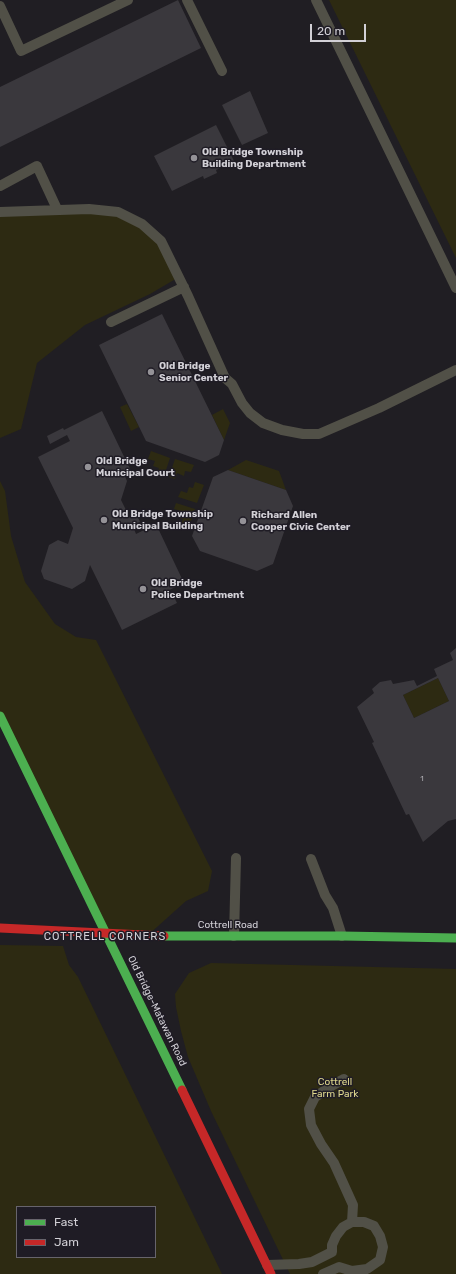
<!DOCTYPE html>
<style>
body{margin:0}
#map{position:relative;width:456px;height:1274px;overflow:hidden;background:#201e23;font-family:Rubik,sans-serif}
canvas{display:block}
.legend{position:absolute;left:16px;top:1206px;width:140px;height:52px;box-sizing:border-box;background:#1f1c25;border:1px solid #67646c;margin:0;padding:5px 7px;list-style:none;font-size:12px;color:#d2d0d6}
.legend li{display:flex;align-items:center;gap:8px;height:20px}
.legend b{width:20px;border:1px solid #67646c}
.scale{position:absolute;left:310px;top:24px;width:56px;height:18px;box-sizing:border-box;border:2px solid #d2d0d6;border-top:0;padding-left:5px;font-size:12px;line-height:14px;white-space:nowrap;color:#d2d0d6;-webkit-text-stroke:3px #1f1c25;paint-order:stroke}
</style>
<div id="map">
<canvas width="456" height="1274"></canvas>
<ul class="legend">
<li><b style="height:5px;background:#4caf50"></b>Fast</li>
<li><b style="height:5px;background:#c62828"></b>Jam</li>
</ul>
<div class="scale">20 m</div>
</div>
<script>
const c = document.querySelector('canvas').getContext('2d');
c.lineJoin = 'round';
function paint(path, color) { c.fillStyle = color; c.fill(path, 'evenodd'); }
const toPath = rows => new Path2D(rows.map(r => 'M' + r).join(''));
function stroke(path, color, width, dash) { c.strokeStyle = color; c.lineWidth = width; c.lineCap = dash ? 'butt' : 'round'; c.setLineDash(dash || []); c.stroke(path); }
function drawText(font, color, halo, rows, align = 'center') {
  c.font = font + ' Rubik,sans-serif'; c.lineWidth = 3; c.setLineDash([]); c.textBaseline = 'middle'; c.strokeStyle = halo; c.fillStyle = color; for (const [text, x, y, turn = 0] of rows) {
    c.save(); c.translate(x, y); c.rotate((+turn || 0) * Math.PI / 180); c.textAlign = isNaN(turn) ? turn : align; if (halo) c.strokeText(text, 0, 0); c.fillText(text, 0, 0); c.restore();
  }
}
paint(toPath([
 [329,0,456,0,456,258],
 [0,212,118,212,161,241,179,277,150,294,85,325,37,363,21,429,0,438],
 [127,404,139,427,131,431,120,407],
 [223,409,230,423,224,440,212,415],
 [151,451,170,458,164,476,157,474,159,468,153,466,155,461,148,459],
 [175,459,194,465,191,472,185,471,184,476,177,473,175,479,169,477],
 [246,460,279,471,286,490,228,470],
 [0,481,5,491,11,536,25,582,55,624,76,637,96,640,212,871,208,891,186,901,147,936,107,933,0,716],
 [195,482,204,485,197,503,178,497,181,491,187,493,189,487,193,488],
 [176,503,195,509,189,527,181,525,183,519,179,518,181,511,174,509],
 [438,678,449,701,414,718,403,695],
 [0,945,63,946,69,965,78,977,222,1274,0,1274],
 [17,1207,155,1207,155,1257,17,1257],
 [211,963,456,969,456,1274,290,1274,211,1111,188,1057,181,1031,176,1007,175,994,189,973]
]), '#2d2a12');
paint(toPath([
 [178,0,201,48,0,147,0,87],
 [250,91,268,133,242,145,222,105],
 [216,125,234,161,216,170,217,173,204,179,203,176,172,191,154,156],
 [162,314,224,440,219,455,205,462,146,441,99,345],
 [102,411,131,471,124,474,127,481,121,500,130,518,137,515,140,522,133,526,136,534,156,524,184,583,163,593,166,599,173,595,177,603,122,630,90,565,85,581,72,589,44,579,41,571,49,545,58,540,68,544,73,528,38,457,70,441,67,435,50,444,47,436,63,428,64,430],
 [228,470,286,490,293,506,273,564,257,571,200,551,192,536,213,477],
 [456,648,456,819,448,821,423,842,409,814,406,815,372,743,374,742,357,707,374,693,372,689,380,682,391,680,393,684,414,680,417,686,437,676,434,669,453,660,450,653],
 [438,678,449,701,414,718,403,695]
]), '#3a383d');
stroke(toPath([
 [187,0,222,71],
 [316,0,456,288],
 [0,6,21,51,128,0],
 [0,186,37,166,57,209],
 [0,212,89,209,118,212,142,224,161,241,188,296,225,378,232,384,242,403,250,413,263,423,282,430,303,434,319,434,379,408,456,370],
 [111,322,184,287],
 [311,859,325,895,333,908,342,936],
 [234,936,236,858],
 [344,1079,333,1085,315,1097,309,1109,311,1125,321,1144,334,1163,353,1205,352,1222],
 [267,1265,299,1264,312,1262,332,1252,332,1245,336,1236,343,1227,352,1222,364,1222,374,1226,380,1236,383,1247,380,1260,367,1269,352,1271,339,1267,323,1274]
]), '#515047', 10);
stroke(toPath([
 [0,716,182,1090],
 [164,936,342,936,456,938]
]), '#4caf50', 9);
stroke(toPath([
 [0,928,164,936],
 [182,1090,271,1274]
]), '#c62828', 9);
for (const [x, y, r, color] of [
 [194,158,4,"#949297"],
 [151,372,4,"#949297"],
 [88,467,4,"#949297"],
 [104,520,4,"#949297"],
 [243,521,4,"#949297"],
 [143,589,4,"#949297"]
]) { const dot = new Path2D(); dot.arc(x, y, r, 0, 2 * Math.PI); c.fillStyle = color; c.fill(dot); stroke(dot, '#1f1c25', 1.5); }
drawText('8px', '#acaab0', null, [
 ["1",422,779]
]);
drawText('bold 10px', '#d2d0d6', '#1f1c25', [
 ["Old Bridge Township",202,152],
 ["Building Department",202,164],
 ["Old Bridge",159,366],
 ["Senior Center",159,378],
 ["Old Bridge",96,461],
 ["Municipal Court",96,473],
 ["Old Bridge Township",112,514],
 ["Municipal Building",112,526],
 ["Richard Allen",251,515],
 ["Cooper Civic Center",251,527],
 ["Old Bridge",151,583],
 ["Police Department",151,595]
], 'left');
drawText('10px', '#d2d0d6', '#1f1c25', [
 ["Cottrell Road",228,925],
 ["Old Bridge-Matawan Road",157,1011,64]
]);
drawText('10px', '#e1d98f', '#1f1c25', [
 ["Cottrell",335,1082],
 ["Farm Park",335,1094]
]);
c.letterSpacing = '1px';
drawText('11px', '#d2d0d6', '#1f1c25', [
 ["COTTRELL CORNERS",105,937]
]);
c.letterSpacing = '0px';
</script>
